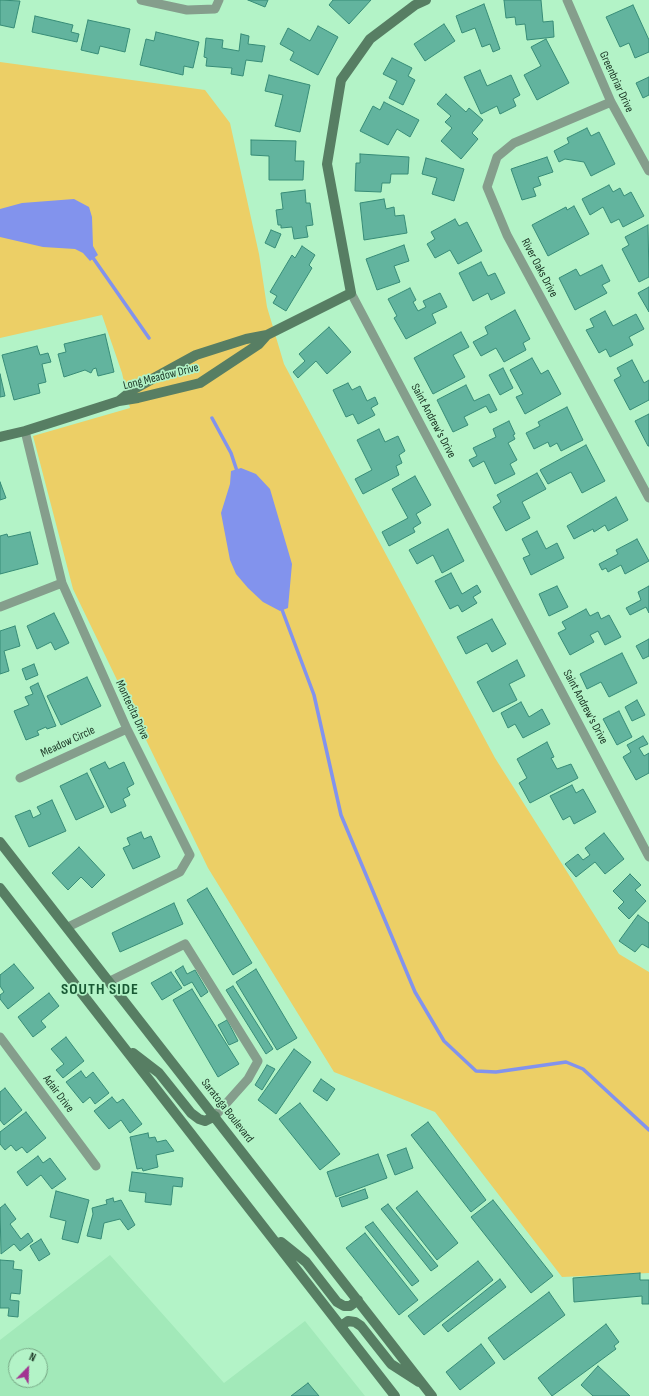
<!DOCTYPE html>
<style>
body{margin:0}
#map{position:relative;width:649px;height:1396px;overflow:hidden;background:#b3f3c7;font-family:"Sofia Sans Condensed",sans-serif}
canvas{display:block}
.north{position:absolute;left:8px;top:1348px;width:40px;height:40px;box-sizing:border-box;background:#b3f3c7;border:1px solid #76a785;border-radius:50%;rotate:23deg;font-size:11px;font-weight:700;line-height:16px;text-align:center;color:#1a3423}
.north::after{content:'';display:block;margin:auto;width:14px;height:18px;background:#a23492;clip-path:polygon(50% 0,100% 100%,50% 72%,0 100%)}
</style>
<div id="map">
<canvas width="649" height="1396"></canvas>
<div class="north">N</div>
</div>
<script>
const c = document.querySelector('canvas').getContext('2d');
c.lineJoin = 'round';
function paint(path, color) { c.fillStyle = color; c.fill(path, 'evenodd'); }
const toPath = rows => new Path2D(rows.map(r => 'M' + r).join(''));
function stroke(path, color, width, dash) { c.strokeStyle = color; c.lineWidth = width; c.lineCap = dash ? 'butt' : 'round'; c.setLineDash(dash || []); c.stroke(path); }
function drawText(font, color, halo, rows, align = 'center') {
  c.font = font + ' "Sofia Sans Condensed",sans-serif'; c.lineWidth = 3.5; c.setLineDash([]); c.textBaseline = 'middle'; c.strokeStyle = halo; c.fillStyle = color; for (const [text, x, y, turn = 0] of rows) {
    c.save(); c.translate(x, y); c.rotate((+turn || 0) * Math.PI / 180); c.textAlign = isNaN(turn) ? turn : align; if (halo) c.strokeText(text, 0, 0); c.fillText(text, 0, 0); c.restore();
  }
}
paint(toPath([
 [110,1255,224,1383,305,1321,365,1396,0,1396,0,1340],
 [16,1356,40,1356,40,1380,16,1380]
]), '#a2e9b9');
paint(toPath([
 [0,62,205,90,230,123,259,254,267,307,284,364,495,758,619,954,649,972,649,1273,562,1277,435,1112,334,1072,208,868,73,589,33,436,130,408,122,373,102,315,0,338]
]), '#eccf66');
paint(toPath([
 [74,199,89,207,92,217,93,246,98,255,90,261,83,253,75,249,43,247,0,237,0,209,22,203],
 [241,468,256,474,270,489,292,564,288,608,280,611,263,602,248,588,236,574,230,560,221,513,230,484,231,471]
]), '#8293ed');
stroke(toPath([
 [91,255,149,338],
 [212,418,231,453,238,474],
 [281,607,314,695,341,815,415,992,444,1041,476,1071,496,1072,566,1062,583,1069,649,1130]
]), '#8293ed', 3.5);
const building = toPath([
 [0,0,20,1,14,28,0,25,0,0],
 [248,0,268,0,265,7,248,0],
 [333,0,371,0,349,24,329,5,333,0],
 [504,0,541,0,543,22,553,21,554,37,527,40,525,24,516,25,515,17,506,18,504,0],
 [484,4,500,49,493,52,490,44,482,47,475,28,462,33,456,16,484,4],
 [633,5,649,40,649,52,635,58,629,43,620,47,606,17,633,5],
 [35,16,73,25,71,32,79,34,77,42,32,32,35,16],
 [88,20,130,29,125,52,100,46,98,54,81,50,88,20],
 [444,24,455,41,425,61,414,44,444,24],
 [318,26,338,37,318,75,290,60,294,52,280,44,288,28,310,41,318,26],
 [156,32,199,42,193,68,184,66,183,75,140,65,146,39,154,41,156,32],
 [241,34,249,36,248,44,265,46,262,62,246,60,243,76,231,74,232,68,206,66,207,58,204,57,206,38,223,40,222,48,239,51,241,34],
 [546,39,569,83,537,100,524,75,541,66,531,47,546,39],
 [392,58,412,68,408,76,415,80,403,105,389,98,397,81,383,74,392,58],
 [480,70,487,86,511,75,520,95,513,99,516,106,500,114,497,106,481,114,464,77,480,70],
 [269,75,310,85,300,132,275,126,283,95,265,91,269,75],
 [649,77,649,95,643,98,636,83,649,77],
 [446,94,466,112,469,108,483,120,472,133,478,139,461,159,441,141,452,128,445,122,451,116,437,104,446,94],
 [384,102,419,120,410,137,397,129,388,145,360,131,373,106,380,110,384,102],
 [587,128,591,136,599,132,615,164,591,176,584,162,565,159,559,162,554,151,569,143,567,138,587,128],
 [251,140,296,141,295,161,304,161,303,180,269,180,269,156,251,155,251,140],
 [360,154,409,157,408,174,391,174,390,183,382,183,381,192,355,191,356,163,360,163,360,154],
 [547,157,553,172,538,177,541,185,533,188,536,196,522,200,511,169,547,157],
 [426,158,464,169,454,201,432,194,437,178,422,174,426,158],
 [609,185,613,192,620,188,624,196,631,192,644,216,623,227,619,219,611,223,603,207,590,215,582,199,609,185],
 [305,190,306,203,310,203,313,225,306,226,308,237,294,239,292,227,281,228,281,225,278,225,276,210,283,209,281,193,305,190],
 [384,199,386,209,394,207,395,216,404,215,407,233,364,240,360,203,384,199],
 [574,206,589,234,548,256,532,225,566,207,567,210,574,206],
 [455,219,459,226,467,222,482,251,458,264,450,250,435,258,427,244,435,239,431,232,455,219],
 [648,225,649,277,639,282,622,249,629,245,625,237,648,225],
 [271,230,281,234,275,248,265,243,271,230],
 [404,245,409,261,394,266,400,282,377,290,366,259,404,245],
 [302,246,315,255,309,265,312,268,286,311,273,303,277,296,270,292,292,255,295,258,302,246],
 [481,262,488,276,495,273,505,293,491,300,488,293,473,301,459,273,481,262],
 [602,265,610,281,602,285,607,293,575,310,559,278,576,269,580,276,602,265],
 [649,287,649,312,638,293,649,287],
 [410,288,416,300,413,302,418,311,426,307,423,301,440,293,447,307,432,314,436,323,406,339,394,318,397,316,388,299,410,288],
 [515,310,530,339,523,343,526,350,504,362,496,348,481,356,473,342,488,334,485,327,515,310],
 [605,311,613,326,636,314,644,329,629,337,633,345,610,357,606,349,599,353,586,330,594,327,590,319,605,311],
 [329,327,351,352,327,374,316,361,298,378,293,372,305,361,299,354,329,327],
 [461,332,469,347,453,355,465,377,433,394,414,358,461,332],
 [105,334,114,372,98,376,96,368,93,369,91,373,85,370,64,377,58,354,66,352,64,344,105,334],
 [37,346,40,355,48,353,51,362,42,364,46,382,38,384,40,393,14,400,2,355,37,346],
 [532,358,541,374,548,370,561,394,525,414,516,397,523,394,510,370,532,358],
 [632,360,644,383,649,380,649,400,630,410,614,380,621,376,617,368,632,360],
 [503,368,513,388,500,395,489,375,503,368],
 [0,374,5,396,0,397,0,374],
 [348,383,352,390,360,386,367,401,375,397,378,404,371,408,375,415,358,424,353,414,346,417,333,390,348,383],
 [466,385,474,401,489,394,497,410,490,413,486,406,464,417,468,425,453,432,437,400,466,385],
 [567,407,583,440,561,451,557,443,550,447,548,442,534,449,526,433,540,426,538,422,567,407],
 [649,414,649,446,648,446,635,421,649,414],
 [509,421,515,434,513,435,515,439,508,443,517,460,510,464,515,474,495,484,484,461,473,467,469,460,477,456,473,448,496,437,493,429,509,421],
 [379,429,385,442,398,436,405,451,399,455,402,463,396,466,399,475,363,494,355,479,372,470,357,440,379,429],
 [586,445,605,481,582,493,571,472,548,484,540,470,586,445],
 [537,473,546,489,522,502,530,518,506,531,493,507,501,502,497,495,537,473],
 [415,476,431,505,416,514,421,523,413,528,415,532,389,546,382,532,408,518,392,489,415,476],
 [0,482,6,498,0,500,0,482],
 [616,497,628,520,608,531,605,525,594,532,593,529,574,539,567,526,616,497],
 [448,529,464,561,442,573,433,555,417,564,409,550,448,529],
 [537,531,546,549,557,543,564,558,531,575,523,558,530,555,522,539,537,531],
 [30,532,38,564,0,574,0,536,7,534,8,537,30,532],
 [637,539,649,561,625,574,621,565,608,572,606,568,602,570,599,564,618,554,616,550,637,539],
 [451,573,462,594,477,585,481,592,473,597,477,603,462,612,458,605,450,609,435,581,451,573],
 [557,586,568,607,549,616,539,594,557,586],
 [649,586,649,613,646,607,630,615,626,608,641,600,638,592,649,586],
 [586,609,590,616,598,612,601,619,609,615,621,637,605,645,598,631,590,635,594,642,570,655,558,633,566,629,562,622,586,609],
 [54,613,69,643,55,650,51,642,37,649,27,626,54,613],
 [492,619,506,644,492,652,487,643,466,654,457,637,492,619],
 [15,626,20,646,4,651,9,671,0,674,0,631,15,626],
 [649,639,649,656,643,659,636,646,649,639],
 [622,653,637,683,609,697,601,682,587,689,580,674,622,653],
 [517,660,525,676,509,684,517,700,493,712,477,682,517,660],
 [34,664,38,675,26,680,22,669,34,664],
 [87,677,101,706,61,725,47,696,87,677],
 [38,683,56,726,47,729,46,727,37,731,39,735,26,740,14,711,29,705,25,697,33,694,30,687,38,683],
 [637,700,645,715,632,721,625,707,637,700],
 [521,702,529,717,542,709,550,724,523,738,515,724,508,728,501,713,521,702],
 [619,711,632,737,617,745,603,719,619,711],
 [643,736,648,744,639,748,644,756,649,753,649,773,636,780,623,757,631,752,627,745,643,736],
 [547,742,554,757,551,758,557,769,571,764,578,778,530,803,519,783,527,778,517,759,547,742],
 [105,762,109,769,124,762,134,784,127,788,130,795,123,799,126,806,111,813,90,769,105,762],
 [87,773,104,807,76,820,60,786,87,773],
 [572,785,576,793,583,789,596,812,574,824,570,816,563,820,550,796,572,785],
 [52,800,66,831,29,847,15,816,30,810,33,818,41,814,37,807,52,800],
 [141,832,144,839,151,836,160,857,133,869,123,848,130,845,127,838,141,832],
 [604,833,624,859,605,874,595,862,576,877,565,864,578,854,583,860,590,855,585,848,604,833],
 [79,847,105,875,92,888,81,877,68,890,52,873,79,847],
 [630,874,641,885,635,890,646,901,629,919,618,908,624,902,613,891,630,874],
 [207,888,252,963,233,975,187,900,207,888],
 [174,903,183,924,120,952,112,933,174,903],
 [638,915,649,923,649,948,642,944,635,952,619,941,638,915],
 [14,964,34,988,8,1009,0,999,0,995,4,992,0,986,0,975,14,964],
 [183,966,187,974,195,970,208,992,201,997,192,982,184,986,175,971,183,966],
 [256,969,297,1038,277,1050,236,982,256,969],
 [171,972,182,988,162,1000,151,983,171,972],
 [233,986,273,1049,266,1054,226,990,233,986],
 [192,989,239,1064,218,1077,173,1000,192,989],
 [49,993,59,1006,41,1021,46,1027,33,1037,18,1017,49,993],
 [227,1020,238,1041,229,1045,218,1025,227,1020],
 [66,1037,84,1061,63,1078,56,1070,64,1064,51,1049,66,1037],
 [294,1049,311,1062,276,1114,258,1100,294,1049],
 [267,1065,275,1069,262,1090,255,1085,267,1065],
 [81,1071,86,1078,93,1072,109,1093,95,1104,90,1097,83,1103,66,1082,81,1071],
 [321,1079,335,1089,327,1101,313,1091,321,1079],
 [5,1088,22,1110,4,1125,0,1120,0,1092,5,1088],
 [112,1097,117,1103,123,1099,142,1124,130,1133,121,1120,109,1129,94,1111,112,1097],
 [300,1103,340,1154,320,1170,279,1119,300,1103],
 [26,1112,46,1138,27,1153,22,1147,16,1151,11,1145,5,1150,0,1144,0,1132,26,1112],
 [428,1122,486,1200,471,1212,411,1135,428,1122],
 [148,1133,149,1138,155,1137,157,1142,166,1140,174,1151,156,1155,158,1167,143,1171,142,1168,137,1169,130,1137,148,1133],
 [406,1148,413,1168,395,1175,387,1155,406,1148],
 [378,1154,387,1178,336,1197,327,1172,378,1154],
 [38,1156,43,1163,50,1158,66,1179,52,1189,41,1175,27,1186,17,1172,38,1156],
 [132,1172,183,1178,182,1187,173,1186,171,1205,145,1202,146,1193,129,1191,132,1172],
 [365,1189,368,1198,342,1207,339,1198,365,1189],
 [56,1191,89,1200,78,1243,62,1239,66,1221,50,1217,56,1191],
 [417,1191,458,1243,437,1260,396,1208,417,1191],
 [113,1198,114,1202,121,1200,135,1225,128,1230,120,1219,104,1223,101,1239,87,1236,93,1214,92,1208,107,1204,106,1200,113,1198],
 [493,1200,553,1276,531,1293,471,1217,493,1200],
 [5,1204,16,1219,10,1224,21,1239,28,1233,33,1241,20,1251,14,1244,1,1254,0,1208,5,1204],
 [388,1204,438,1266,431,1271,381,1209,388,1204],
 [373,1222,419,1281,412,1286,365,1227,373,1222],
 [365,1233,418,1300,399,1315,346,1248,365,1233],
 [41,1239,50,1254,39,1261,30,1246,41,1239],
 [0,1260,14,1261,13,1269,22,1270,20,1294,11,1293,10,1300,19,1301,18,1317,8,1316,9,1308,0,1308,0,1260],
 [478,1261,493,1280,424,1335,408,1316,478,1261],
 [640,1273,640,1280,649,1280,649,1304,642,1304,642,1296,574,1302,573,1278,640,1273],
 [500,1279,506,1287,448,1332,442,1325,500,1279],
 [549,1292,565,1315,504,1360,488,1338,549,1292],
 [606,1324,619,1342,614,1346,616,1349,552,1396,538,1378,606,1324],
 [481,1344,495,1363,460,1390,446,1372,481,1344],
 [598,1366,630,1396,593,1396,581,1385,598,1366],
 [308,1383,319,1396,291,1396,308,1383]
]);
paint(building, '#62b49e');
stroke(building, '#378c77', 1);
stroke(toPath([
 [141,0,187,10,215,9,219,0],
 [567,0,611,102,649,171],
 [611,102,514,143,497,157,487,187,507,235,649,498],
 [351,293,649,857],
 [25,431,62,583,127,729,190,855,180,872,68,927],
 [0,607,62,583],
 [20,778,127,729],
 [110,981,185,944,258,1061,248,1079,215,1116],
 [0,1037,96,1166]
]), '#859e8c', 9);
stroke(toPath([
 [119,401,134,389,196,355,246,339,267,335,351,293,327,164,341,80,370,39,415,5,426,0],
 [0,437,25,431,119,401,138,398,200,383,259,344,267,335],
 [0,842,432,1396],
 [0,888,395,1396],
 [133,1053,159,1073,191,1113,199,1119,205,1121,215,1116],
 [281,1242,306,1262,337,1302,344,1306,350,1306,358,1300],
 [341,1326,348,1321,355,1322,361,1326,391,1364,419,1382]
]), '#577e63', 10);
drawText('12px', '#1a3423', '#b3f3c7', [
 ["Greenbriar Drive",616,82,65],
 ["River Oaks Drive",539,268,62],
 ["Long Meadow Drive",161,377,-14],
 ["Saint Andrew's Drive",433,421,62],
 ["Saint Andrew's Drive",585,707,62],
 ["Montecita Drive",132,710,65],
 ["Meadow Circle",68,742,-25],
 ["Adair Drive",58,1094,53],
 ["Saratoga Boulevard",227,1111,52]
]);
c.letterSpacing = '1px';
drawText('bold 16px', '#185833', '#b3f3c7', [
 ["SOUTH SIDE",100,990]
]);
c.letterSpacing = '0px';
</script>
